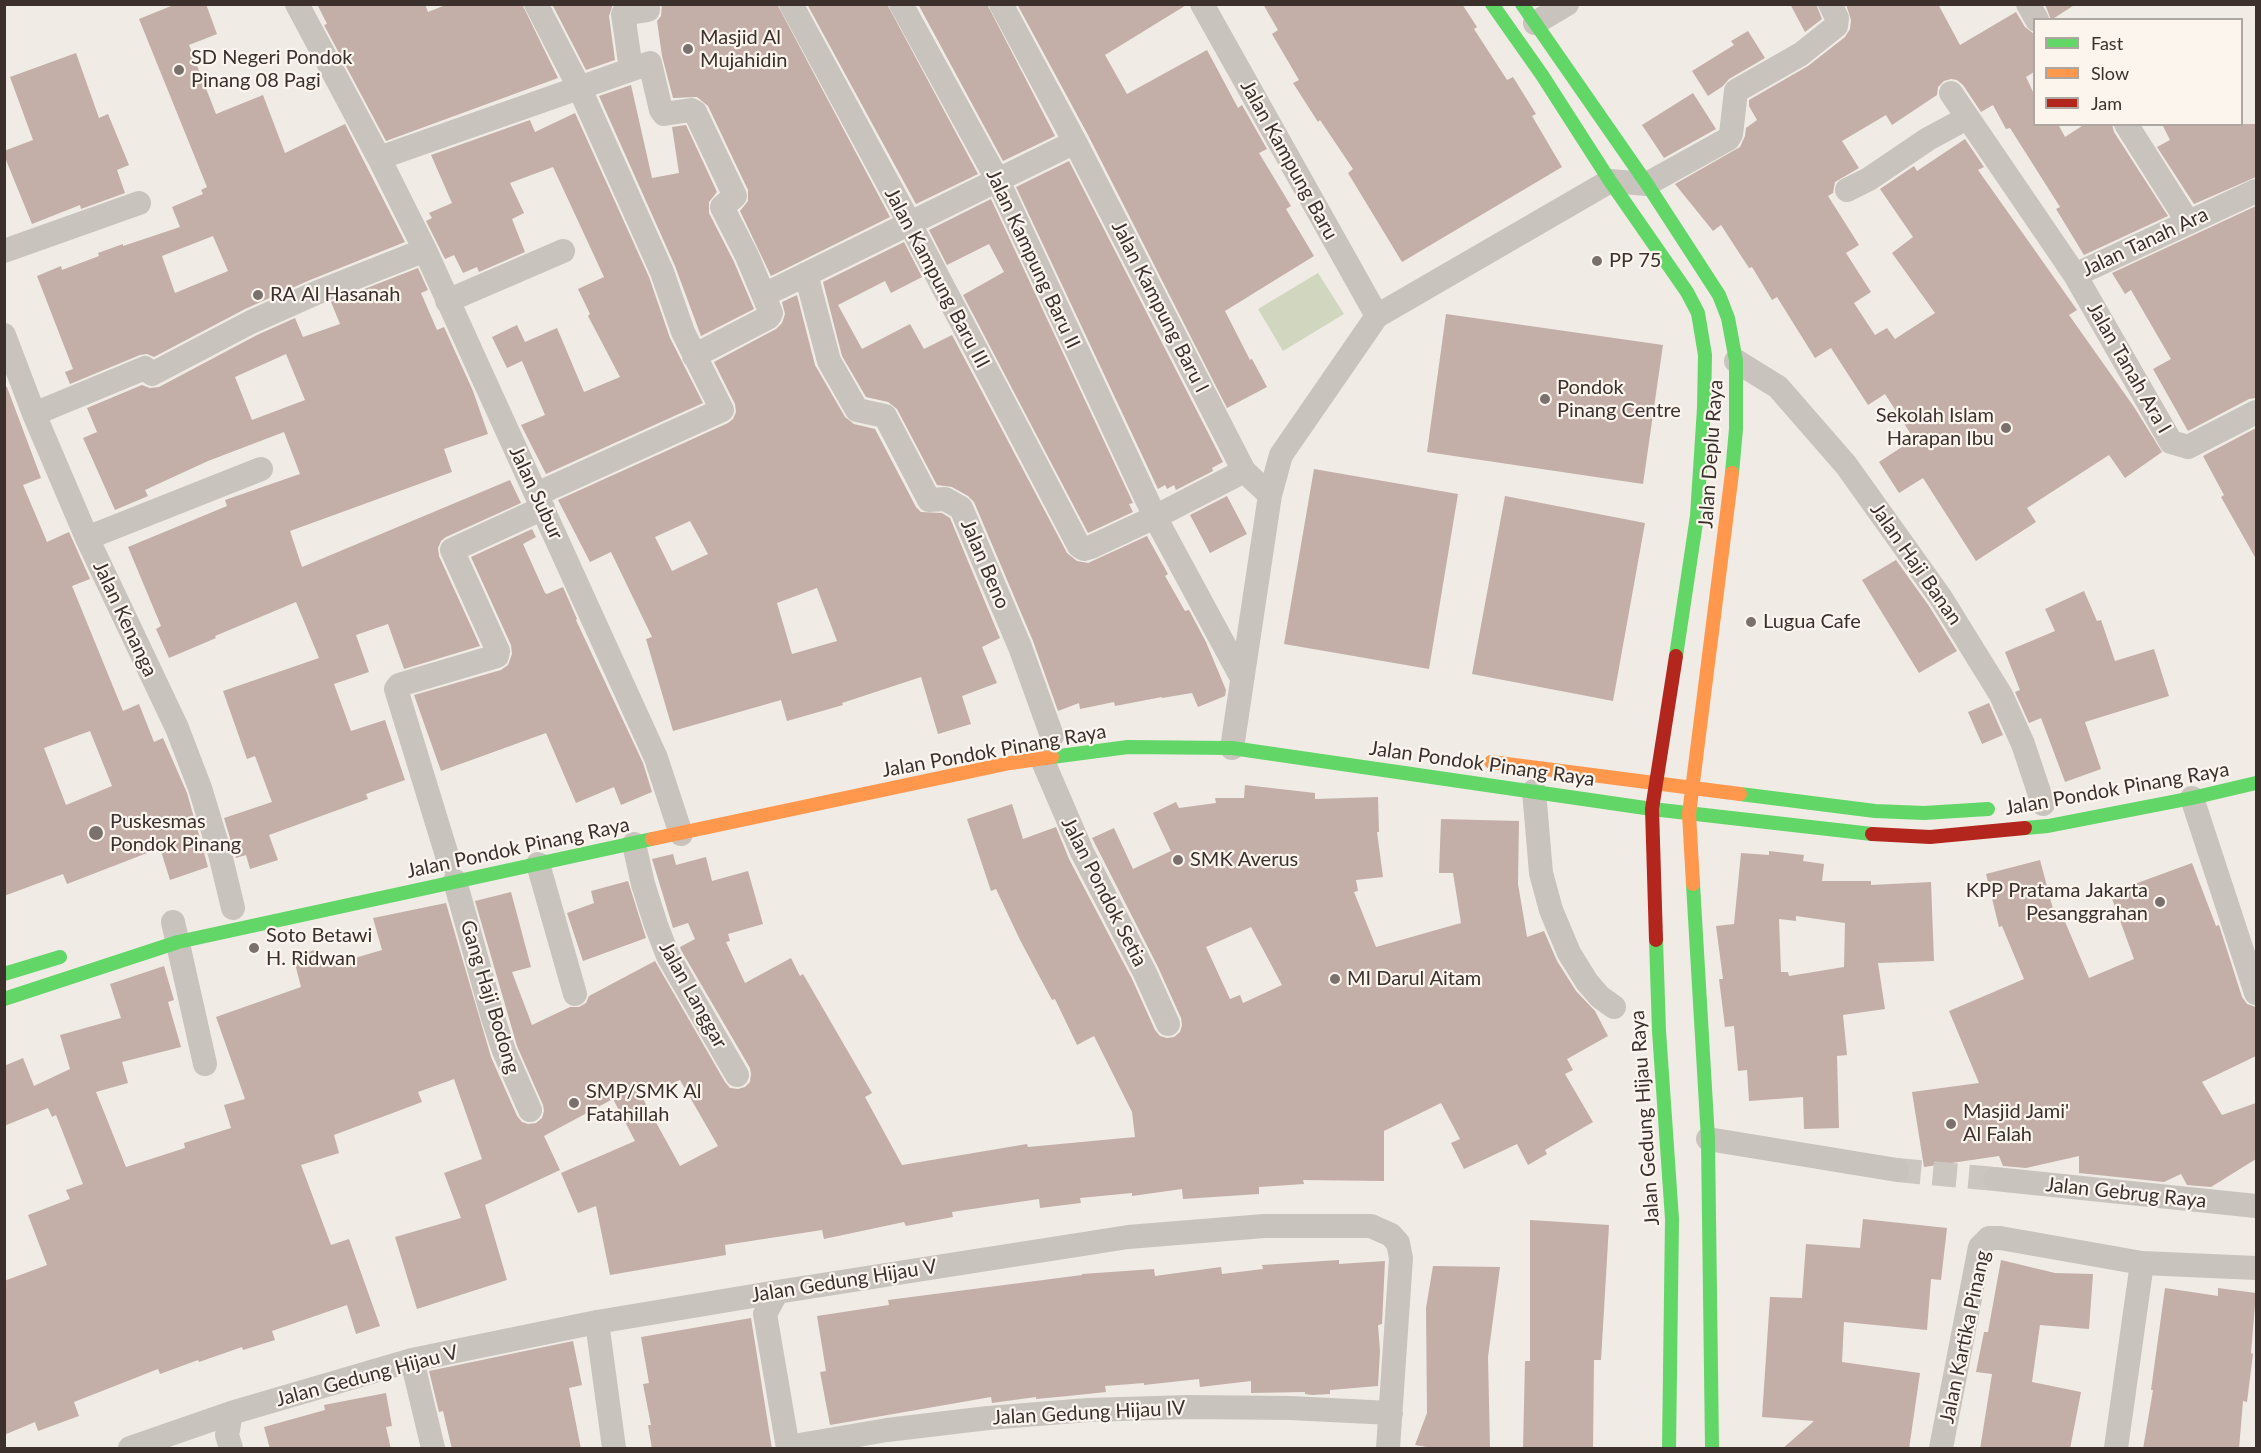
<!DOCTYPE html>
<style>
body{margin:0}
#map{position:relative;width:2261px;height:1453px;overflow:hidden;background:#f0ebe5;font-family:Lato,sans-serif}
canvas{display:block}
.frame{position:absolute;inset:0;border:6px solid #3b302b;pointer-events:none}
.legend{position:absolute;left:2033px;top:18px;width:210px;height:108px;box-sizing:border-box;background:#fbf5ee;border:2px solid #aea6a0;margin:0;padding:8px 10px;list-style:none;font-size:18px;color:#3b302b}
.legend li{display:flex;align-items:center;gap:12px;height:30px}
.legend b{width:30px;border:2px solid #aea6a0}
</style>
<div id="map">
<canvas width="2261" height="1453"></canvas>
<div class="frame"></div>
<ul class="legend">
<li><b style="height:8px;background:#63d668"></b>Fast</li>
<li><b style="height:8px;background:#ff974d"></b>Slow</li>
<li><b style="height:8px;background:#b3261e"></b>Jam</li>
</ul>
</div>
<script>
const c = document.querySelector('canvas').getContext('2d');
c.lineJoin = 'round';
function paint(path, color) { c.fillStyle = color; c.fill(path, 'evenodd'); }
const toPath = rows => new Path2D(rows.map(r => 'M' + r).join(''));
function stroke(path, color, width, dash) { c.strokeStyle = color; c.lineWidth = width; c.lineCap = dash ? 'butt' : 'round'; c.setLineDash(dash || []); c.stroke(path); }
function drawText(font, color, halo, rows, align = 'center') {
  c.font = font + ' Lato,sans-serif'; c.lineWidth = 4.5; c.setLineDash([]); c.textBaseline = 'middle'; c.strokeStyle = halo; c.fillStyle = color; for (const [text, x, y, turn = 0] of rows) {
    c.save(); c.translate(x, y); c.rotate((+turn || 0) * Math.PI / 180); c.textAlign = isNaN(turn) ? turn : align; if (halo) c.strokeText(text, 0, 0); c.fillText(text, 0, 0); c.restore();
  }
}
paint(toPath([
 [1318,273,1344,314,1283,351,1258,309]
]), '#d1d6bf');
paint(toPath([
 [176,4,206,4,217,34,189,45,216,114,263,95,285,153,345,124,405,242,310,280,245,309,154,357,147,354,140,355,70,384,65,372,73,369,37,276,61,266,62,270,99,256,98,253,123,244,123,246,180,227,172,207,203,194,201,190,207,187,139,19],
 [213,236,228,271,175,293,162,256],
 [317,4,425,4,428,12,448,4,522,4,558,78,386,141,324,25,327,24],
 [552,4,613,4,609,16,615,60,586,70],
 [662,4,777,4,890,217,771,276,740,211,748,201,748,190,708,106,697,97,673,98,662,56,657,21,661,16],
 [807,4,887,4,978,174,916,204],
 [918,4,987,4,1055,136,1003,161],
 [1017,4,1188,4,1105,55,1127,94,1207,50,1238,108,1242,105,1267,149,1259,153,1291,206,1286,209,1314,256,1225,311,1250,360,1252,359,1267,387,1227,408,1088,135],
 [1263,4,1462,4,1477,27,1474,29,1507,80,1513,77,1536,114,1532,116,1562,167,1402,262,1348,173,1353,169,1320,120,1318,122,1293,83,1299,80,1272,34,1278,30],
 [1790,4,1816,4,1822,19,1805,32],
 [1846,4,1938,4,1960,45,2016,12,2025,27,2034,34,2034,72,2026,77,2034,94,2034,124,2058,124,2065,137,2085,124,2112,124,2114,132,2168,216,2084,255,2056,209,2060,207,2010,128,2006,129,1993,105,1981,112,1963,85,1957,80,1951,79,1944,81,1938,87,1937,95,1892,125,1886,115,1842,141,1859,168,1835,182,1833,193,1828,196,1859,245,1846,253,1871,292,1854,303,1875,335,1887,328,1895,339,1935,313,1892,253,1913,237,1880,189,1914,166,1917,171,1965,139,1984,167,1978,170,2077,310,2069,315,2134,407,2162,452,2125,478,2109,455,2027,508,2036,522,1976,561,1923,478,1899,493,1879,462,1914,439,1885,394,1868,405,1831,348,1815,358,1777,297,1772,300,1752,267,1749,268,1721,225,1713,231,1675,184,1740,147,1745,136,1746,128,1757,120,1749,106,1749,100,1808,66,1845,37,1850,29,1851,20],
 [2045,4,2076,4,2051,20],
 [1748,31,1765,58,1729,79,1723,86,1708,96,1692,71,1734,45,1731,41],
 [76,53,99,118,108,114,129,165,117,170,125,193,81,209,80,205,32,224,4,155,4,151,33,140,10,77],
 [631,85,652,178,679,173,672,127,686,125,717,192,709,202,709,213,734,262,754,309,701,336,675,266,599,96],
 [1693,93,1716,129,1664,158,1642,125],
 [575,113,649,277,670,338,703,403,546,474,521,425,545,415,522,361,507,368,492,337,517,325,525,342,557,328,584,392,620,377,588,316,590,314,578,289,604,277,553,167,510,183,524,213,512,219,525,252,479,272,477,267,463,273,454,255,445,259,426,221,432,218,429,213,452,203,431,155,530,120,535,132],
 [2162,124,2256,124,2256,177,2194,204,2157,147,2170,140],
 [1069,161,1223,462,1212,468,1213,471,1176,490,1174,485,1167,489,1165,485,1158,489,1016,187],
 [991,199,1133,503,1129,504,1133,512,1088,533,963,295,1004,272,989,244,947,265,929,230],
 [2256,206,2256,398,2249,399,2188,431,2153,369,2171,359,2131,290,2125,294,2112,273],
 [904,242,922,277,891,293,885,281,838,305,862,349,910,324,924,349,952,335,1067,553,1077,561,1088,563,1147,536,1168,574,1165,576,1185,611,1189,610,1206,642,1226,690,1225,696,1198,707,1192,693,1162,698,1162,697,1115,706,1114,702,1080,709,1079,703,1058,711,1033,641,974,502,968,496,952,487,937,485,897,409,888,402,866,397,842,356,823,282],
 [418,268,428,290,421,293,437,330,444,327,473,391,488,434,444,449,452,472,290,531,302,567,510,480,521,503,446,537,441,541,438,548,439,556,480,646,404,669,388,624,356,635,369,672,334,684,351,731,385,720,405,780,366,794,368,799,269,835,278,860,250,869,246,855,236,858,224,818,272,802,255,756,247,759,223,691,319,658,296,602,215,636,216,638,169,658,156,629,161,626,128,547,227,506,225,500,300,474,284,432,208,461,145,490,148,496,115,510,83,438,97,432,87,408,142,385,150,388,159,387,257,335,295,318,303,337,340,324,331,302],
 [286,354,305,400,252,420,235,377],
 [797,295,815,365,845,417,854,424,875,429,916,507,921,512,942,513,950,518,1000,638,982,647,997,683,962,696,971,724,938,734,921,677,842,703,843,705,787,721,781,700,673,731,646,639,652,637,611,552,590,562,558,500,728,423,733,419,736,412,735,404,714,362,776,329,782,323,785,314,782,302],
 [690,521,708,554,672,571,655,537],
 [817,588,837,641,792,654,777,603],
 [1446,314,1663,345,1643,484,1427,452],
 [4,387,7,387,41,478,23,485,47,542,69,532,90,579,72,586,123,711,139,704,154,742,163,738,187,793,208,867,170,880,160,848,67,884,63,874,4,896],
 [90,731,112,786,66,805,44,748],
 [2256,428,2256,559,2221,497,2224,495,2203,456],
 [1314,469,1458,494,1429,669,1284,644],
 [1227,496,1247,534,1210,553,1190,515],
 [1505,496,1645,523,1613,701,1472,674],
 [532,529,536,537,523,544,545,593,547,594,563,587,577,619,576,620,643,763,652,792,621,805,614,787,576,803,546,733,441,771,414,695,501,670,508,665,512,654,511,645,471,557],
 [1896,560,1929,606,1957,651,1919,673,1862,580],
 [2084,591,2097,621,2101,620,2115,661,2154,649,2169,696,2085,722,2101,769,2065,782,2041,718,2029,723,2015,692,2020,690,2005,652,2055,631,2045,609],
 [1989,703,2003,735,1982,744,1968,712],
 [1245,785,1315,793,1315,799,1378,797,1379,832,1377,832,1383,877,1356,880,1358,891,1354,892,1376,947,1461,923,1453,873,1439,873,1441,819,1519,821,1518,884,1527,937,1544,931,1557,961,1576,991,1595,1011,1608,1036,1567,1059,1573,1070,1565,1074,1593,1122,1545,1150,1547,1154,1528,1165,1517,1144,1464,1169,1451,1143,1460,1139,1441,1103,1384,1131,1384,1181,1303,1180,1304,1184,1259,1187,1259,1194,1183,1199,1182,1189,1132,1196,1132,1193,1080,1198,1081,1203,1040,1208,1039,1199,952,1212,953,1217,906,1226,904,1222,824,1239,822,1230,725,1245,726,1255,610,1275,596,1206,578,1213,561,1173,635,1141,613,1099,544,1136,560,1170,485,1205,507,1280,417,1309,395,1237,461,1218,444,1173,482,1159,454,1079,418,1092,422,1102,334,1135,339,1153,301,1165,331,1245,349,1239,380,1326,356,1334,347,1305,272,1331,275,1340,243,1350,242,1347,199,1362,198,1360,160,1374,158,1369,74,1402,79,1416,38,1431,35,1422,4,1435,4,1281,47,1265,28,1215,70,1199,66,1190,83,1184,56,1115,52,1117,48,1108,4,1126,4,1066,23,1058,34,1086,70,1069,60,1035,121,1018,110,984,164,966,174,1000,168,1002,181,1047,122,1062,128,1083,96,1092,126,1167,185,1148,184,1143,231,1128,224,1105,245,1099,216,1017,301,987,293,956,319,949,324,967,382,950,373,918,446,903,491,1057,517,1116,522,1122,528,1124,536,1123,542,1118,544,1111,543,1105,517,1046,475,901,511,892,531,967,512,972,532,1025,570,1007,579,1007,586,1003,589,996,655,961,725,1082,730,1088,738,1089,745,1087,750,1082,751,1074,750,1068,681,950,680,947,695,939,688,923,673,928,652,859,673,854,676,865,706,857,712,881,748,871,763,924,728,934,730,941,726,942,745,983,791,958,800,976,803,974,872,1093,865,1097,902,1165,1027,1144,1028,1147,1135,1137,1132,1112,1094,1036,1077,1045,1055,999,1052,1000,1020,940,996,889,991,891,967,819,1012,804,1023,839,1056,827,1069,859,1132,979,1155,1030,1160,1036,1167,1038,1174,1037,1180,1032,1182,1025,1181,1018,1158,967,1092,838,1114,828,1133,869,1171,851,1153,813,1176,802,1179,808,1216,803,1215,798,1244,798],
 [1251,927,1282,985,1243,1003,1240,995,1230,999,1206,947],
 [680,1080,718,1146,680,1166,642,1097],
 [1769,851,1804,855,1803,861,1824,864,1822,881,1871,881,1871,885,1931,882,1934,961,1878,963,1885,1009,1843,1015,1847,1055,1837,1056,1839,1128,1804,1129,1803,1097,1749,1101,1747,1070,1738,1071,1734,1026,1725,1027,1719,979,1723,979,1716,926,1734,924,1741,853,1769,855],
 [1796,916,1845,923,1844,967,1789,976,1788,972,1781,972,1779,919,1796,921],
 [2040,860,2056,920,2063,917,2089,978,2134,959,2110,893,2192,863,2216,926,2219,925,2242,997,2247,1004,2256,1007,2256,1056,2202,1082,2222,1115,2256,1103,2256,1159,2211,1187,2187,1185,2181,1174,2164,1182,2079,1173,2079,1156,2026,1168,2003,1166,1999,1156,1924,1167,1912,1092,1979,1083,1949,1011,2024,979,2002,926,1999,927,1986,874],
 [628,881,646,938,583,961,567,913,594,903,591,891],
 [1863,1219,1947,1228,1941,1280,1931,1279,1927,1330,1844,1322,1842,1362,1920,1373,1909,1449,1782,1449,1814,1421,1762,1417,1770,1297,1802,1298,1806,1244,1860,1248],
 [1530,1220,1609,1225,1601,1360,1594,1360,1593,1449,1523,1449,1525,1361,1530,1361],
 [1339,1260,1339,1264,1385,1261,1382,1324,1378,1325,1380,1351,1378,1386,1330,1390,1330,1394,1312,1395,1305,1394,1305,1392,1251,1393,1251,1381,1200,1387,1199,1379,1144,1385,1144,1383,1105,1386,1106,1392,1068,1396,1036,1399,1036,1397,992,1403,991,1397,830,1425,820,1372,826,1371,817,1316,889,1305,888,1300,1082,1275,1082,1274,1154,1269,1155,1276,1221,1267,1222,1274,1263,1269,1262,1265],
 [2001,1260,2055,1273,2093,1274,2089,1329,2040,1325,2032,1382,2081,1392,2070,1449,1980,1449,1992,1374,1976,1372,1984,1332,1988,1332],
 [1433,1266,1500,1267,1488,1357,1490,1449,1439,1449,1415,1445,1427,1413,1426,1308],
 [2165,1288,2218,1296,2218,1288,2256,1293,2251,1353,2253,1354,2247,1402,2243,1401,2239,1449,2143,1449,2153,1390,2151,1390],
 [751,1318,772,1449,652,1449,648,1425,651,1425,643,1384,649,1383,641,1337],
 [573,1341,582,1385,569,1388,581,1449,452,1449,443,1411,439,1412,429,1371],
 [386,1393,392,1426,386,1427,391,1449,270,1449,264,1427,325,1410,324,1405]
]), '#c3afa7');
stroke(toPath([
 [1897,1170,1995,1179]
]), '#ccc6c0', 24, [24, 12]);
stroke(toPath([
 [297,4,379,158,425,250,656,758,681,834],
 [536,4,579,87,662,272,683,332,722,410,537,494],
 [791,4,909,222,1079,546,1084,549,1091,547,1155,517,1244,471,1270,495],
 [901,4,998,181,1155,517,1242,678],
 [1001,4,1075,142,1244,471],
 [1202,4,1377,316],
 [2028,4,2037,20],
 [1535,23,1567,4],
 [631,69,623,14,648,10,648,4],
 [1951,93,2075,275,2256,191],
 [2126,124,2188,222],
 [379,158,650,63,661,110,664,114,691,110,695,112,735,196,722,207,747,256,771,313,769,317,694,356],
 [1847,190,1869,179,1928,139,1967,118],
 [4,251,139,203],
 [806,274,829,361,857,410,885,416,929,500,945,499,961,508,1020,647,1052,736],
 [2075,275,2171,442,2188,447,2256,412],
 [764,295,1075,142],
 [447,301,563,251],
 [4,335,34,414,87,538,177,728,200,788,220,854,233,908],
 [1736,361,1778,387,1846,465,1941,598,2001,695,2023,744,2043,804],
 [34,414,145,368,152,374,251,322,316,293,425,250],
 [87,538,261,469],
 [1232,748,1270,495,1281,455,1377,316,1610,181,1647,184,1728,139,1731,134,1736,91,1801,54,1836,26,1837,18,1830,4],
 [1042,759,1082,852,1145,973,1168,1024],
 [1534,791,1541,873,1551,910,1569,953,1587,982,1600,997,1614,1007],
 [2192,798,2256,993],
 [634,844,643,884,656,925,668,956,737,1075],
 [449,862,396,689,399,685,497,656,498,651,452,550,543,508],
 [538,864,575,994],
 [455,881,493,1018,504,1051,530,1110],
 [173,922,205,1064],
 [1708,1139,1897,1170],
 [1995,1179,2256,1206],
 [777,1292,765,1314,788,1448],
 [597,1322,614,1448],
 [412,1360,433,1448],
 [231,1413,227,1435,231,1448],
 [788,1447,887,1430,988,1418,1088,1410,1189,1407,1290,1408,1391,1413],
 [130,1448,231,1413,412,1360,597,1322,777,1292,1128,1237,1264,1226,1371,1226,1391,1235,1398,1243,1401,1258,1388,1448],
 [1941,1448,1980,1247,1989,1238,2000,1238,2142,1263,2256,1268],
 [2116,1448,2142,1263]
]), '#c9c3be', 24);
stroke(toPath([
 [1492,4,1542,75,1610,181,1687,292,1698,313,1705,355,1704,408,1697,516,1676,656],
 [1522,4,1647,184,1719,295,1728,318,1736,361,1736,429,1732,473],
 [1052,757,1128,747,1232,748,1652,809,1872,834],
 [1740,794,1875,811,1924,813,1988,809],
 [2025,828,2048,826,2192,798,2256,783],
 [1693,884,1708,1139,1712,1448],
 [1656,940,1659,1031,1672,1219,1669,1448],
 [4,974,60,957],
 [4,999,178,942,652,839]
]), '#63d668', 14);
stroke(toPath([
 [1491,762,1740,794],
 [652,839,1010,763,1052,757],
 [1693,884,1689,814,1732,473]
]), '#ff974d', 14);
stroke(toPath([
 [1872,834,1930,837,2025,828],
 [1656,940,1652,809,1676,656]
]), '#b3261e', 14);
for (const [x, y, r, color] of [
 [688,49,6,"#7a716c"],
 [179,70,6,"#7a716c"],
 [1597,261,6,"#7a716c"],
 [258,295,6,"#7a716c"],
 [1545,399,6,"#7a716c"],
 [2006,428,6,"#7a716c"],
 [1751,622,6,"#7a716c"],
 [96,833,8,"#7a716c"],
 [1178,860,6,"#7a716c"],
 [2160,902,6,"#7a716c"],
 [254,948,6,"#7a716c"],
 [1335,979,6,"#7a716c"],
 [574,1103,6,"#7a716c"],
 [1951,1124,6,"#7a716c"]
]) { const dot = new Path2D(); dot.arc(x, y, r, 0, 2 * Math.PI); c.fillStyle = color; c.fill(dot); stroke(dot, '#fbf5ee', 2); }
drawText('20px', '#3b302b', '#fbf5ee', [
 ["Masjid Al",700,38],
 ["Mujahidin",700,61],
 ["SD Negeri Pondok",191,58],
 ["Pinang 08 Pagi",191,81],
 ["PP 75",1609,261],
 ["RA Al Hasanah",270,295],
 ["Pondok",1557,388],
 ["Pinang Centre",1557,411],
 ["Sekolah Islam",1994,416,"right"],
 ["Harapan Ibu",1994,439,"right"],
 ["Lugua Cafe",1763,622],
 ["Puskesmas",110,822],
 ["Pondok Pinang",110,845],
 ["SMK Averus",1190,860],
 ["KPP Pratama Jakarta",2148,891,"right"],
 ["Pesanggrahan",2148,914,"right"],
 ["Soto Betawi",266,936],
 ["H. Ridwan",266,959],
 ["MI Darul Aitam",1347,979],
 ["SMP/SMK Al",586,1092],
 ["Fatahillah",586,1115],
 ["Masjid Jami'",1963,1112],
 ["Al Falah",1963,1135]
], 'left');
drawText('20px', '#3b302b', '#fbf5ee', [
 ["Jalan Kampung Baru",1289,160,61],
 ["Jalan Tanah Ara",2145,242,-25],
 ["Jalan Kampung Baru II",1033,259,65],
 ["Jalan Kampung Baru III",937,278,62],
 ["Jalan Kampung Baru I",1160,307,63],
 ["Jalan Tanah Ara I",2129,368,60],
 ["Jalan Deplu Raya",1711,454,-86],
 ["Jalan Subur",536,493,65],
 ["Jalan Beno",985,564,67],
 ["Jalan Haji Banan",1916,564,55],
 ["Jalan Kenanga",125,619,65],
 ["Jalan Pondok Pinang Raya",994,751,-10],
 ["Jalan Pondok Pinang Raya",1482,764,8],
 ["Jalan Pondok Pinang Raya",2117,789,-10],
 ["Jalan Pondok Pinang Raya",518,848,-12],
 ["Jalan Pondok Setia",1104,892,63],
 ["Jalan Langgar",693,995,61],
 ["Gang Haji Bodong",490,997,73],
 ["Jalan Gedung Hijau Raya",1645,1118,-94],
 ["Jalan Gebrug Raya",2126,1193,6],
 ["Jalan Gedung Hijau V",844,1281,-9],
 ["Jalan Kartika Pinang",1965,1337,-78],
 ["Jalan Gedung Hijau V",367,1376,-15],
 ["Jalan Gedung Hijau IV",1089,1413,-3]
]);
</script>
